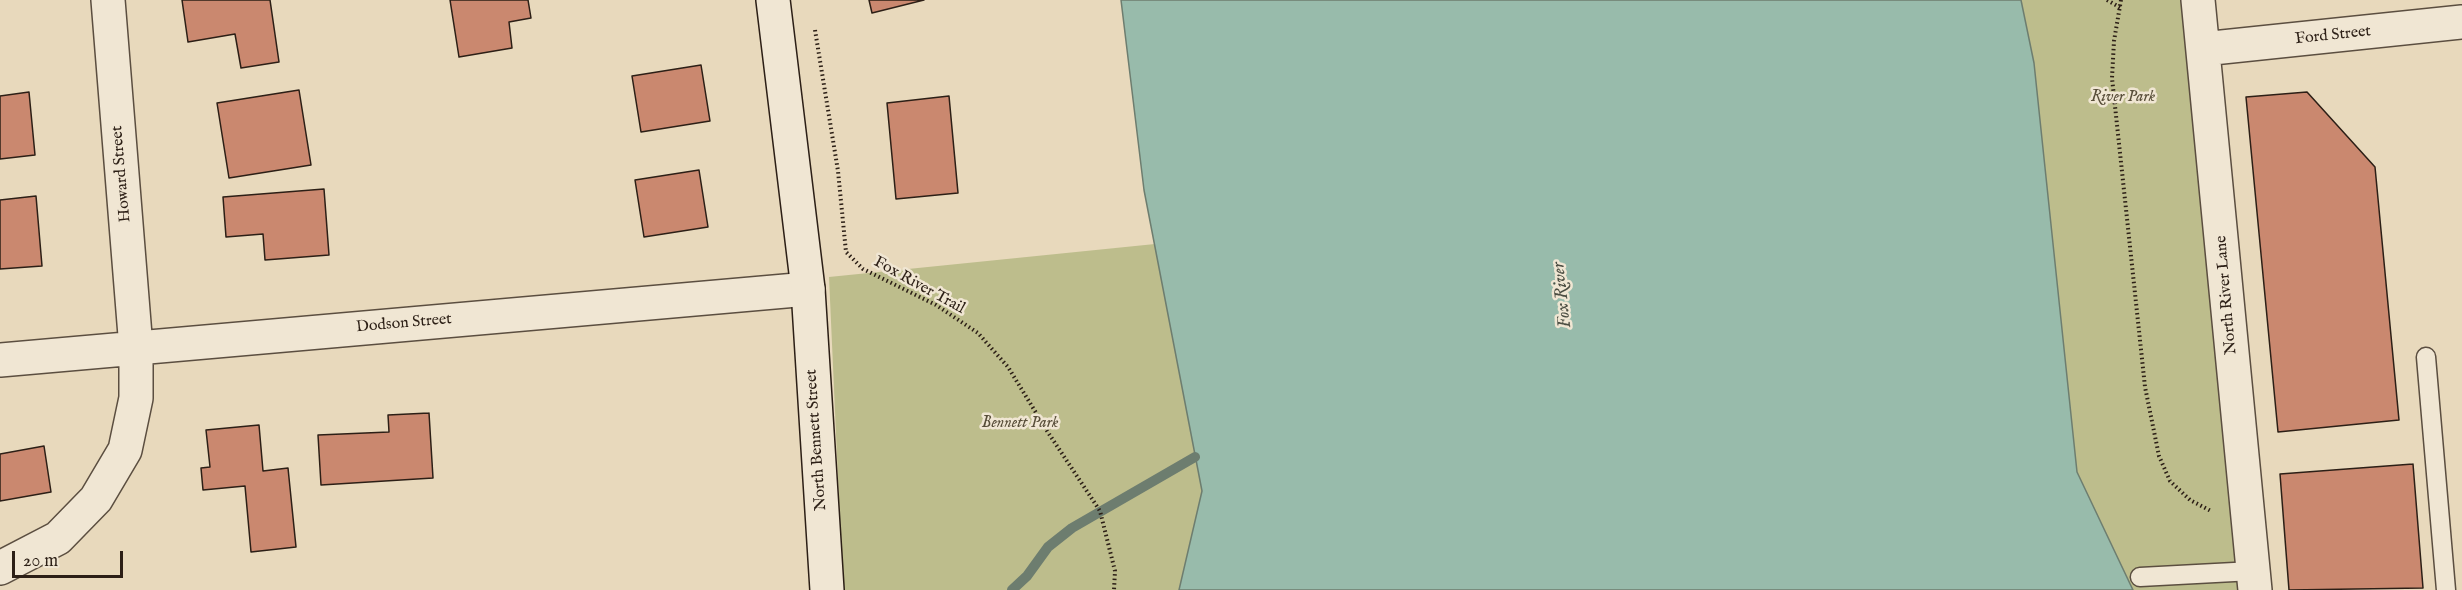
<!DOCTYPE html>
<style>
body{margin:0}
#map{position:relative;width:2462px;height:590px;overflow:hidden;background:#e8d9bc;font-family:"IM FELL English",serif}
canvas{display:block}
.scale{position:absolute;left:12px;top:551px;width:111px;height:27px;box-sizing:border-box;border:3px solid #2c1f16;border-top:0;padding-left:8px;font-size:18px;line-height:21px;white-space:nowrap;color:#2c1f16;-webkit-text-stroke:4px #f0e6d3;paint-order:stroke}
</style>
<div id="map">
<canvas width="2462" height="590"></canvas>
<div class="scale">20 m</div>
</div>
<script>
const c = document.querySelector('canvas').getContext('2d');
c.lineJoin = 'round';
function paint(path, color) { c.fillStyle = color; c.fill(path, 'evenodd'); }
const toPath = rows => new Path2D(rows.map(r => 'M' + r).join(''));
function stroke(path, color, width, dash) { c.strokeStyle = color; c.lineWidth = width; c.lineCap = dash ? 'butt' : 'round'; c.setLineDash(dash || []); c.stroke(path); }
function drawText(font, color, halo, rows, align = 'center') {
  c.font = font + ' "IM FELL English",serif'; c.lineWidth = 5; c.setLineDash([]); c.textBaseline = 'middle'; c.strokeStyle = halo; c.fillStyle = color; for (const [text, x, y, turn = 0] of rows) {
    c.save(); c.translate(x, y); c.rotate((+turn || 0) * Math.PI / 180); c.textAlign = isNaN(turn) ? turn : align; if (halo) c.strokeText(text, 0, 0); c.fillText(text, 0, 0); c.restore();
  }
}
paint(toPath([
 [2021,0,2198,0,2255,590,2133,590,2077,472,2034,63],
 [1155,244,1202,491,1179,590,843,590,829,277]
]), '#bdbd8c');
const water = toPath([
 [1121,0,2021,0,2034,63,2077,472,2133,590,1179,590,1202,491,1144,190,1121,0]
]);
paint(water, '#98bbab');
stroke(water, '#6d7d6f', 1.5);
stroke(toPath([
 [1012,590,1027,576,1048,547,1072,528,1195,457]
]), '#6d7d6f', 10);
const building = toPath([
 [182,0,270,0,279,62,241,68,235,34,188,42,182,0],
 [450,0,528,0,531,18,509,22,512,48,459,57,450,0],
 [869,0,924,0,872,13,869,0],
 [701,65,710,121,641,132,632,76,701,65],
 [299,90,311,165,229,178,217,103,299,90],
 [29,92,35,155,0,159,0,96,29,92],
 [2307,92,2375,167,2399,420,2278,432,2246,97,2307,92],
 [949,96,958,193,896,199,887,103,949,96],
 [699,170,708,227,644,237,635,180,699,170],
 [324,189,329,255,265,260,263,234,226,237,223,197,324,189],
 [36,196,42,266,0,269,0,200,36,196],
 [429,413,433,478,321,485,318,435,389,432,388,415,429,413],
 [259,425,263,471,288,468,296,547,251,552,245,486,203,490,201,468,210,467,206,430,259,425],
 [44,446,51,492,0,501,0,454,44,446],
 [2413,464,2423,588,2289,590,2280,474,2413,464]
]);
paint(building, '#ca886f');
stroke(building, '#2c1f16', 1.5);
const service = toPath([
 [2426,357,2446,590],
 [2140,577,2253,571]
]);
const minor = toPath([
 [2198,0,2255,590],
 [2203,49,2462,22],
 [0,360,808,289],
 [0,568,58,538,96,499,125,450,136,398,136,348,108,0]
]);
const secondary = toPath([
 [773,0,808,289,827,590]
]);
stroke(service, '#5b4e40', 21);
stroke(minor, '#5b4e40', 36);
stroke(secondary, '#2c1f16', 36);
stroke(toPath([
 [2107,0,2121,8],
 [2121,0,2114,41,2112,78,2145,387,2159,456,2170,481,2190,500,2211,511],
 [815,30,838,171,846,252,863,269,936,305,978,333,1008,367,1049,434,1100,511,1115,571,1114,590]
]), '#2c1f16', 4, [1.5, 3]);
stroke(service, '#f0e6d3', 18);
stroke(minor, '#f0e6d3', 33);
stroke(secondary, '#f0e6d3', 33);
drawText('16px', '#2c1f16', '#f0e6d3', [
 ["Ford Street",2333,36,-6],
 ["Howard Street",122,174,-95],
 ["Fox River Trail",919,286,29],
 ["North River Lane",2227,295,-95],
 ["Dodson Street",404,324,-5],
 ["North Bennett Street",817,440,-94]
]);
drawText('italic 16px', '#584e39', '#f0e6d3', [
 ["River Park",2123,98],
 ["Bennett Park",1020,424]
]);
drawText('italic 18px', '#4c4e43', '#f0e6d3', [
 ["Fox River",1563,295,-96]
]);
</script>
